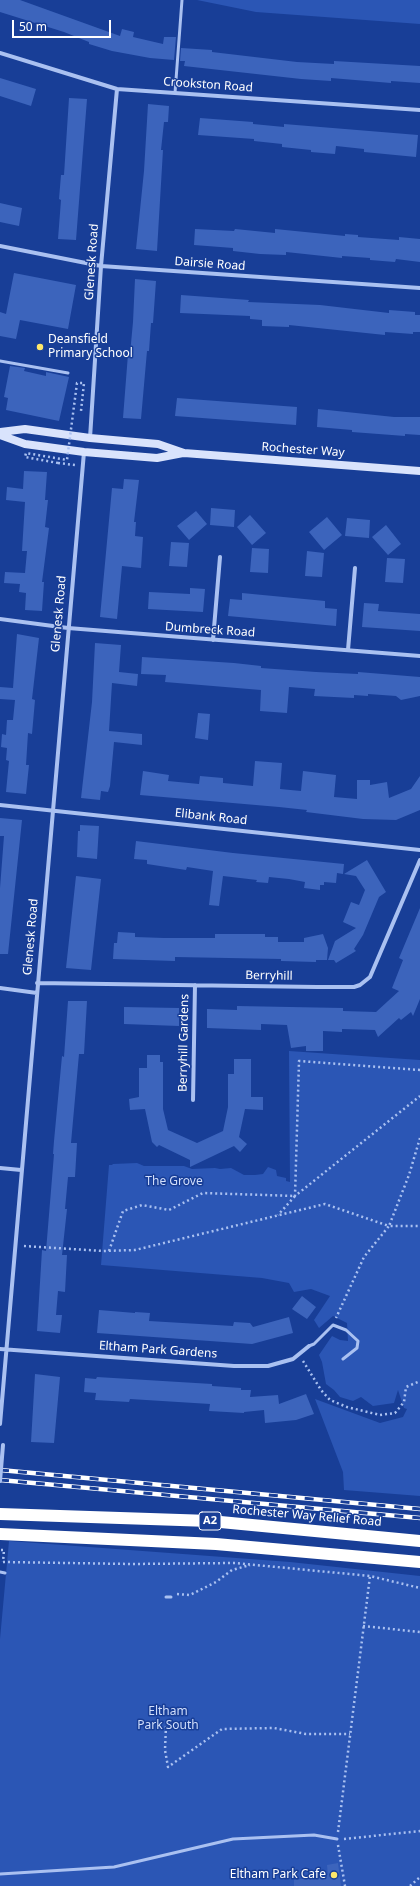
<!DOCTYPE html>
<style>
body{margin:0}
#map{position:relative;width:420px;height:1886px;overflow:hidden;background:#183e97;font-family:"Noto Sans",sans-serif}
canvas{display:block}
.scale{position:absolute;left:12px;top:20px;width:99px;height:18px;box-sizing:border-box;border:2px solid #fff;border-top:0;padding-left:5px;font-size:12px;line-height:14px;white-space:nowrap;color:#fff;-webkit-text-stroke:3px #183e97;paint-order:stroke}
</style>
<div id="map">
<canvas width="420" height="1886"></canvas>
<div class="scale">50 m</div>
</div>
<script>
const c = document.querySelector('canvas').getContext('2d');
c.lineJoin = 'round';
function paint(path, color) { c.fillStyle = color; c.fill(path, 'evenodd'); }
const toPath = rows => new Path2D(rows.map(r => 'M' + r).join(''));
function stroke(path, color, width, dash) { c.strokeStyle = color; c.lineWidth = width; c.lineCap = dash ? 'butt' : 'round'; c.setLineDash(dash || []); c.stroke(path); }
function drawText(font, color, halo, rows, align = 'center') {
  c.font = font + ' "Noto Sans",sans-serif'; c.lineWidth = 3; c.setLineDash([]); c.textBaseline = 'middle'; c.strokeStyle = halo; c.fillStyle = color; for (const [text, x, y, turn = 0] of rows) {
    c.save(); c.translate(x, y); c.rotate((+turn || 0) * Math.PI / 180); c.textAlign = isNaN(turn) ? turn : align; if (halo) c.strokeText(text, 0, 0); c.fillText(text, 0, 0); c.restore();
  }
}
paint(toPath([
 [197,0,420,0,420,24,256,12],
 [289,1051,420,1060,420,1496,344,1490,343,1472,315,1399,380,1423,403,1417,407,1409,404,1408,398,1390,394,1403,373,1406,361,1397,353,1401,340,1397,334,1390,326,1384,322,1362,319,1355,332,1336,340,1340,348,1341,347,1323,333,1316,319,1328,314,1320,330,1296,311,1289,294,1292,289,1283,262,1278,101,1265,109,1165,112,1165,113,1164,137,1163,144,1166,184,1166,192,1169,215,1168,220,1169,231,1168,244,1175,255,1175,263,1174,268,1167,276,1170,277,1176,286,1178,286,1181,290,1182],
 [9,1541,290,1562,420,1576,420,1886,0,1886,0,1639]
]), '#2b56b5');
paint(toPath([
 [0,0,20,0,120,36,122,29,134,32,133,37,163,44,164,37,176,37,174,60,150,58,112,51,89,44,89,42,64,32,0,12],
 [181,48,212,50,212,52,297,62,334,64,334,61,420,66,420,83,391,81,391,83,331,78,331,81,301,79,184,66,185,61,180,61],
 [0,78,36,89,31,106,0,96],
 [69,98,87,99,76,240,58,239,61,200,59,199,61,175,64,175],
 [148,104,169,106,168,122,164,122,161,150,163,150,157,251,136,249,144,171],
 [200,118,253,122,253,124,284,127,284,124,418,135,416,157,364,152,364,149,336,146,335,154,311,152,311,150,282,147,282,144,254,141,254,139,198,135],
 [0,203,22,208,19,226,0,222],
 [195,229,234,231,235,229,275,233,275,229,345,236,345,234,358,235,358,237,399,240,399,237,420,239,420,262,396,259,395,262,370,260,370,258,342,256,342,258,286,252,286,255,260,254,233,251,233,248,194,245],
 [14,273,76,285,68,329,20,320,16,339,0,336,0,312,6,314],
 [135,279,156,281,153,323,151,323,149,351,147,351,141,419,123,418,128,354,130,354,133,322],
 [181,295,249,300,248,302,320,305,389,313,389,310,415,312,415,315,420,315,420,332,413,332,413,334,385,332,385,335,289,325,289,327,262,326,262,320,250,319,250,316,180,313],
 [10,366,25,368,24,371,46,376,46,372,69,377,59,421,6,410,8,398,4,397],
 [177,398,297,407,296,425,175,416],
 [318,409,394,417,420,417,420,435,405,434,405,436,352,432,352,430,317,427],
 [24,471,47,472,45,500,48,500,45,527,49,528,42,582,44,582,42,611,25,610,26,593,19,592,20,584,4,583,5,572,25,573,27,551,22,551,25,502,6,500,7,487,23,489],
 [124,479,139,480,134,522,136,522,135,536,143,537,141,568,122,566,117,619,100,617,112,488,123,489],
 [211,508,235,510,234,527,210,525],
 [196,511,207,524,189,540,177,526],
 [250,515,266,533,252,545,237,527],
 [327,517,342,535,324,550,309,532],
 [347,518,370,520,369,538,345,536],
 [386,525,401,544,388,555,372,537],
 [171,542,189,543,187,567,169,566],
 [252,548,269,549,268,573,250,572],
 [307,551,324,553,322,577,305,576],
 [387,558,405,559,403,583,385,582],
 [190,588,205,589,203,612,148,609,149,592,190,594],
 [242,593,325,601,325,608,337,609,336,626,228,616,230,599,242,600],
 [364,603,379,604,378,611,420,614,420,631,362,627],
 [17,634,39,638,32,699,35,700,32,734,28,733,26,765,29,765,26,794,6,792,9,761,6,760,7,748,1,747,2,734,6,735,7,720,13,720,15,700,0,699,0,687,13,688],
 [95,643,121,645,119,672,138,674,137,686,112,683,109,731,142,734,142,745,114,742,110,786,108,792,101,791,100,800,81,798,92,702],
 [142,657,234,663,261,666,261,668,316,672,358,674,358,672,420,677,420,696,401,700,396,696,368,694,368,696,354,695,354,698,314,696,315,689,289,687,287,713,260,711,261,690,165,682,166,675,141,674],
 [198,713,210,714,208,740,195,738],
 [255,761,282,763,280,789,301,791,303,771,336,775,334,797,357,799,357,780,370,780,370,785,387,782,389,798,411,789,420,776,420,810,396,820,363,819,306,812,307,810,279,807,140,795,143,771,169,775,168,781,199,784,200,776,223,778,223,783,253,786],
 [0,818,22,820,8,954,0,954,0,888,4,836,0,836],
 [80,825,99,826,97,859,77,857,78,831,80,831],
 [136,841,233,853,344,864,343,874,337,873,336,883,324,882,324,885,320,885,320,890,304,888,305,882,289,879,269,877,268,883,256,882,257,880,223,876,219,906,209,905,213,871,187,867,186,870,147,864,147,860,134,859],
 [367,860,386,892,379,897,363,935,354,949,356,951,336,963,334,960,328,960,335,941,356,928,343,922,351,902,359,905,365,890,356,876,344,874],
 [76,876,101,879,91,970,66,968],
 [420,908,420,999,413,1016,411,1012,401,1020,399,1018,378,1037,375,1030,342,1029,342,1032,323,1031,323,1051,306,1051,306,1046,291,1048,287,1025,261,1024,261,1030,207,1028,207,1009,237,1010,237,1006,343,1008,343,1011,376,1012,399,991,392,988,403,960,399,958],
 [118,932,135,933,135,937,164,938,215,938,215,934,265,934,265,937,278,937,278,942,304,942,304,938,323,934,328,948,327,960,316,960,316,962,281,961,281,959,175,957,175,961,113,959,114,943,117,943],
 [68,1001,87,1001,84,1054,79,1054,71,1143,77,1143,75,1177,68,1177,65,1209,67,1209,62,1255,67,1255,65,1292,58,1291,56,1315,62,1315,60,1333,37,1331,42,1250,46,1251,54,1154,53,1154,54,1141,62,1056,64,1057],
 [124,1007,179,1008,179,1026,124,1024],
 [147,1055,160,1055,160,1062,163,1062,163,1109,168,1130,197,1143,223,1131,228,1107,228,1074,234,1074,234,1059,251,1059,251,1097,263,1097,263,1110,245,1109,239,1137,247,1144,240,1152,234,1146,190,1167,190,1160,159,1145,157,1147,152,1142,145,1109,130,1110,129,1099,139,1097,139,1068,147,1068],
 [302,1296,316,1307,307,1319,292,1309],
 [99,1310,135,1313,135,1312,150,1313,149,1321,233,1326,234,1322,250,1323,253,1327,289,1317,293,1333,252,1344,97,1333],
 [35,1374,60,1377,54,1443,31,1442],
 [97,1377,212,1384,212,1386,241,1388,241,1390,251,1390,250,1397,278,1395,279,1404,306,1394,314,1414,296,1420,265,1423,264,1410,244,1412,244,1413,209,1411,210,1404,130,1399,129,1402,95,1400,96,1393,84,1392,85,1378,96,1379],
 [338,1863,341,1886,294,1886,294,1880,328,1875,327,1865]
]), '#3c64bc');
stroke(toPath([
 [58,463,75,465],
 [420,1070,299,1061,295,1196,420,1096],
 [420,1138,409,1175,389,1226,420,1226],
 [24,1246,103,1251,135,1250,325,1204,389,1226,364,1257,336,1318],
 [109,1251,123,1211,142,1205,169,1210,203,1193,295,1196,278,1215],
 [303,1361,321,1390,330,1400,347,1407,380,1415,395,1413,404,1402,406,1387,420,1381],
 [1,1550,4,1550,3,1562],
 [3,1562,131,1564,235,1563,370,1576,420,1588],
 [177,1594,190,1595,216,1582,232,1570,250,1565],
 [363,1626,420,1632],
 [166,1726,165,1750,168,1767,222,1729,274,1728,306,1734,350,1734],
 [338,1832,370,1576],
 [344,1839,420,1831],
 [338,1845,345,1886],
 [410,1886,420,1877]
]), '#aac1f1', 2.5, [2, 3]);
stroke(toPath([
 [175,93,182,0],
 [0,361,68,373],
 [309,1346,314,1344,333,1325,346,1330,358,1341,357,1348,343,1359],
 [0,1572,5,1573],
 [166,1597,171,1597],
 [0,1874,114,1867,233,1839,314,1835,337,1839]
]), '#aac1f1', 3);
stroke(toPath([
 [0,53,117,89,420,110],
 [0,246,101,266,420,288],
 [90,438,101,266,117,89],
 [0,619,68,628,420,656],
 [213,640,220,557],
 [348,650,355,568],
 [0,805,420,850],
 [37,983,317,987,354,987,360,985,370,977,420,860],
 [0,988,37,993],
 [193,1100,195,985],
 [0,1168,21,1170],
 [0,1349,234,1366,268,1366,293,1359,309,1346],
 [0,1424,84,452]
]), '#aac1f1', 4);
stroke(toPath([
 [0,432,25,429,90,438,158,444,184,453,420,471],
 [0,435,25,444,84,452,157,458,183,453]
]), '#d9e3fc', 8);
stroke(toPath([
 [0,1514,210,1521,420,1541],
 [0,1534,216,1544,420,1562]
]), '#fff', 12);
const rail = toPath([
 [0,1470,420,1509],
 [0,1480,420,1518]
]);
stroke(rail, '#fff', 4.5);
stroke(rail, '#183e97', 3, [9]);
stroke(toPath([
 [58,463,25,457,26,453,67,460,77,383,84,383,81,411]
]), '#aac1f1', 2.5, [2, 3]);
stroke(toPath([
 [0,1481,3,1445]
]), '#aac1f1', 4);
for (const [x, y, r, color] of [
 [40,347,4,"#ffe86a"],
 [334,1875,4,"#ffe86a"]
]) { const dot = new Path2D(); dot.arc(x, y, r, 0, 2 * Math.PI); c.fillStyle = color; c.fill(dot); stroke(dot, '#183e97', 1.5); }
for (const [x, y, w] of [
 [210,1521,22]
]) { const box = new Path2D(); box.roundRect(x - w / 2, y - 9, w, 18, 3); c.fillStyle = '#183e97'; c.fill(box); stroke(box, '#fff', 1); }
drawText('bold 11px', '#fff', null, [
 ["A2",210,1521]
]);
drawText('12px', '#fff', '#183e97', [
 ["Crookston Road",208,85,4],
 ["Glenesk Road",92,262,-86],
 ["Dairsie Road",210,264,4],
 ["Rochester Way",303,450,4],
 ["Glenesk Road",59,614,-85],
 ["Dumbreck Road",210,630,4],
 ["Elibank Road",211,817,6],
 ["Glenesk Road",31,937,-85],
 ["Berryhill",269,976,1],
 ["Berryhill Gardens",184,1043,-89],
 ["Eltham Park Gardens",158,1350,4],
 ["Rochester Way Relief Road",307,1516,5]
]);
drawText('12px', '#fff', '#183e97', [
 ["Deansfield",48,340],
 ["Primary School",48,354],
 ["Eltham Park Cafe",326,1875,"right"]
], 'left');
drawText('12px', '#d2dffc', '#183e97', [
 ["The Grove",174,1182],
 ["Eltham",168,1712],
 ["Park South",168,1726]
]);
</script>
